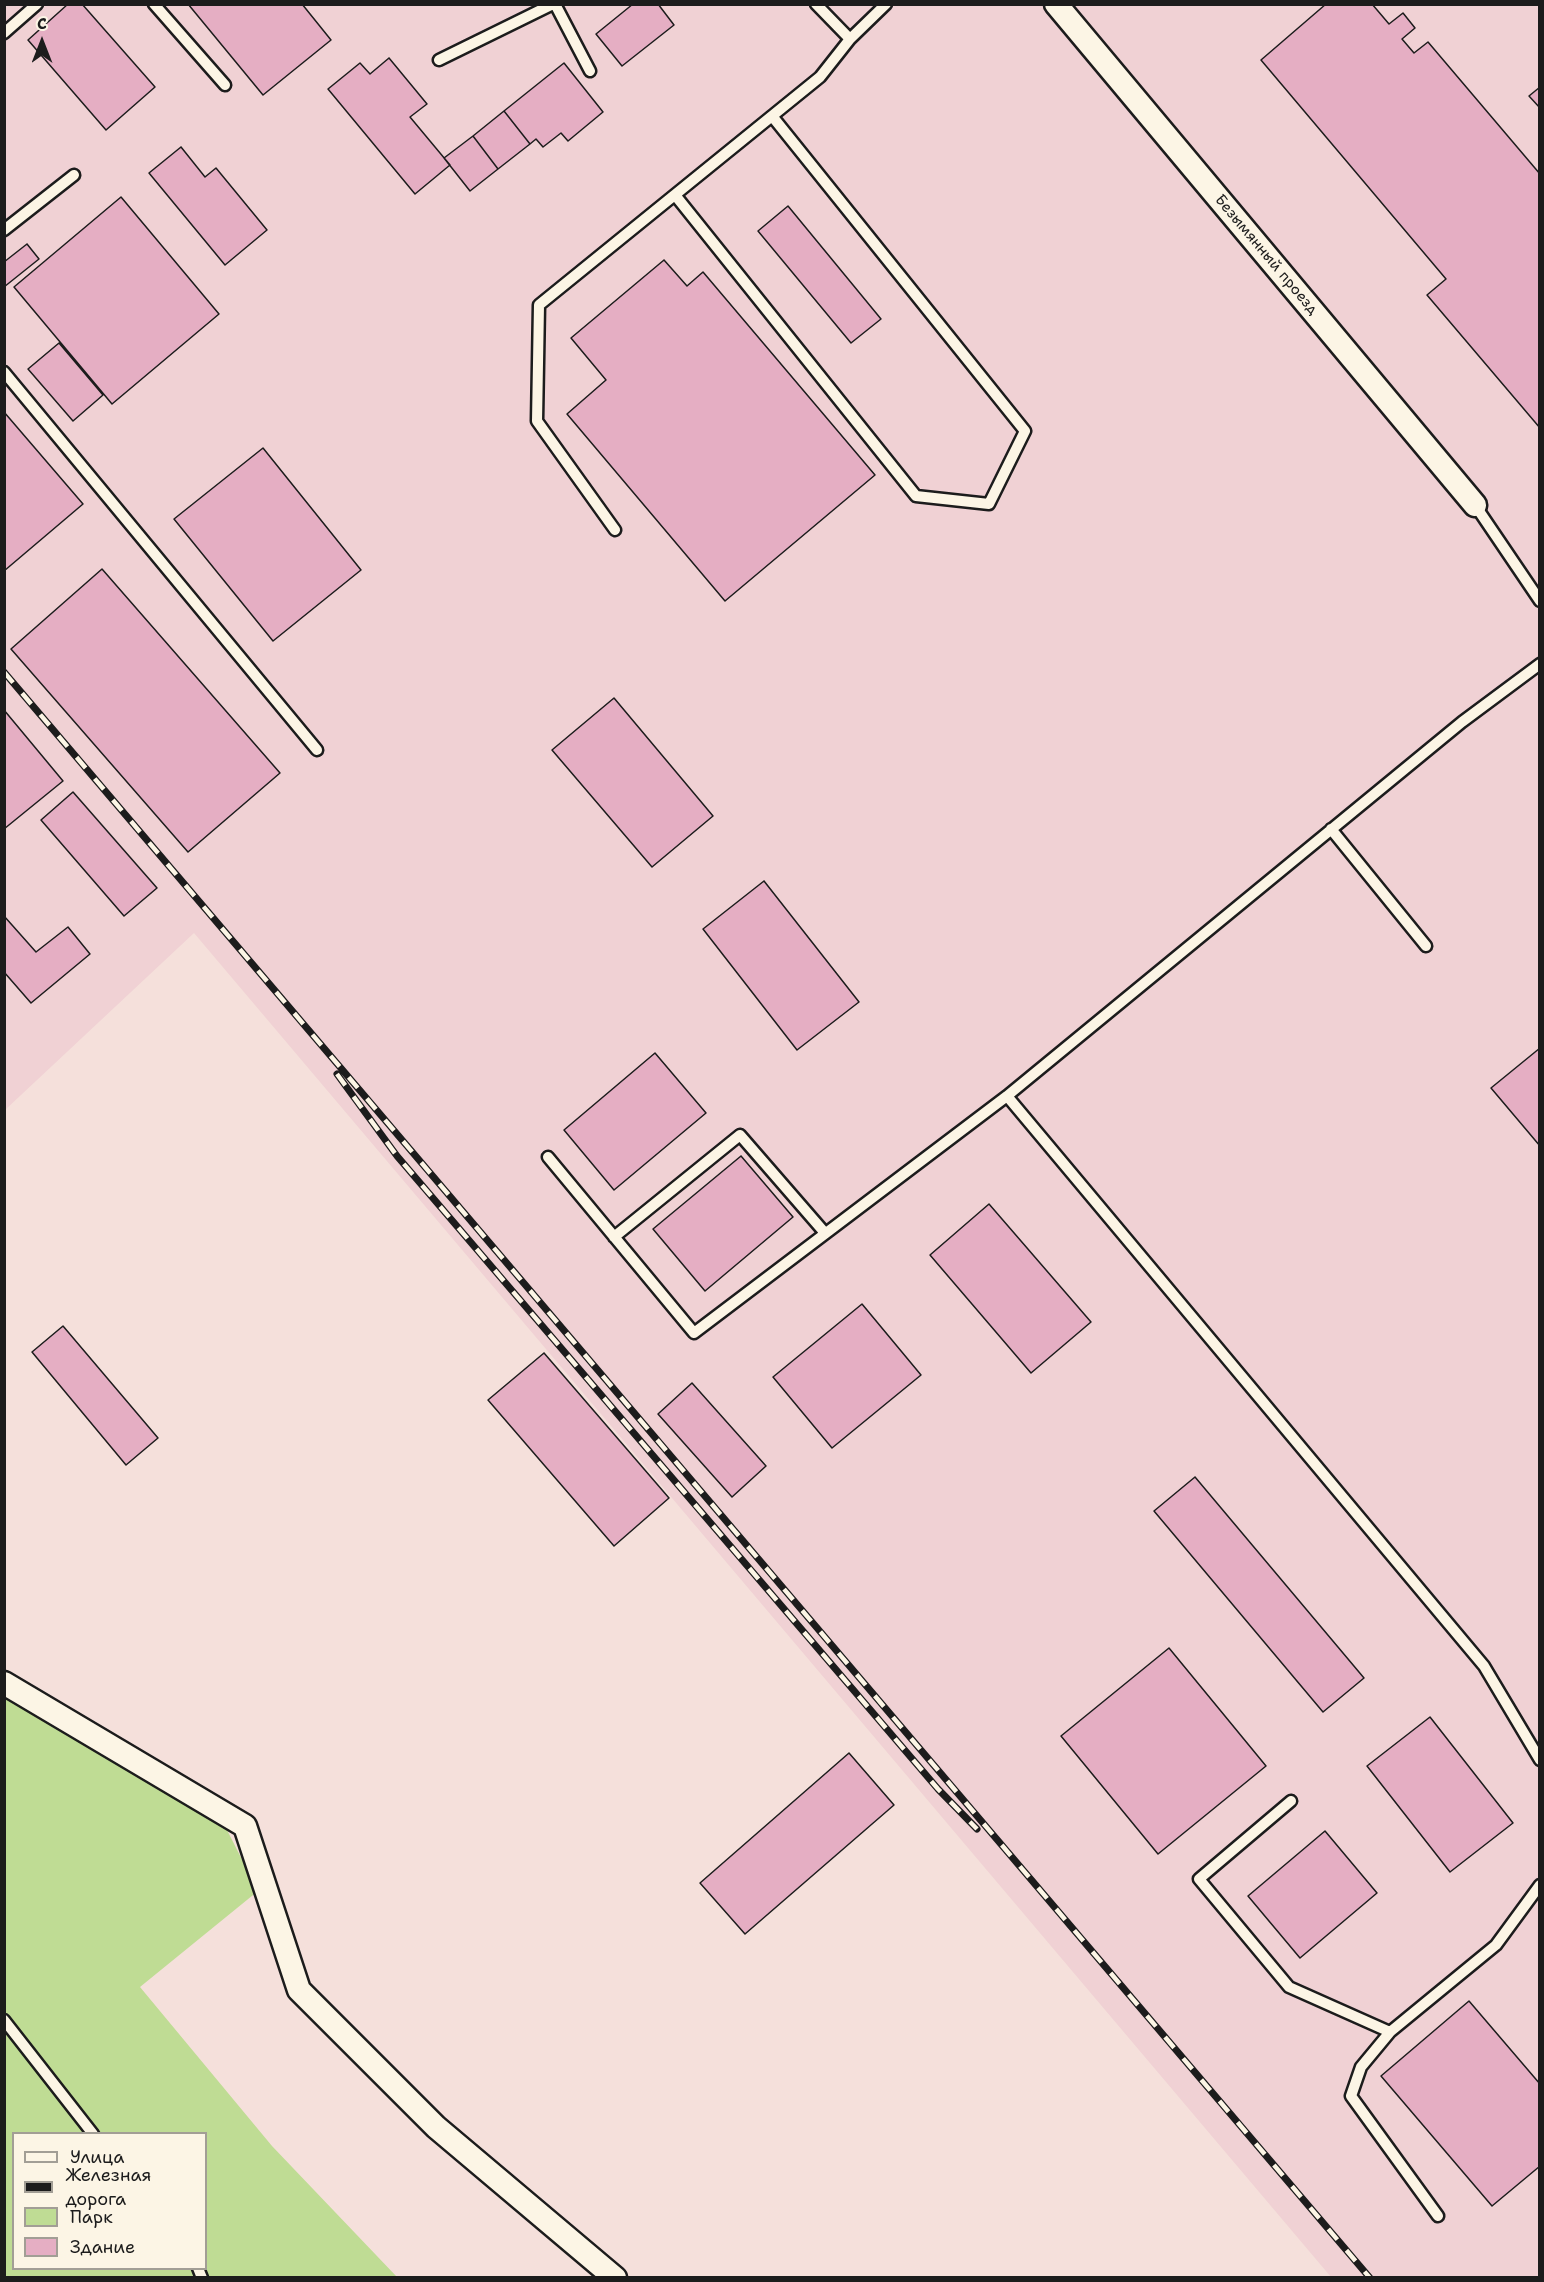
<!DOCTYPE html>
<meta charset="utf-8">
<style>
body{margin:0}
#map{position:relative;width:1544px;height:2282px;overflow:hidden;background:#f5e0db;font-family:"Shantell Sans",sans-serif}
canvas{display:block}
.frame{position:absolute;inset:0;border:6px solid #1c1c1c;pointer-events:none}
.legend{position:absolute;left:12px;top:2132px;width:195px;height:138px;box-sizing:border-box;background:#fcf5e5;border:2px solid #a29e95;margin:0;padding:8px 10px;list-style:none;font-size:18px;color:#1c1c1c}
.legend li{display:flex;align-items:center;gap:12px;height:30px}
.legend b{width:30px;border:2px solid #a29e95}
.north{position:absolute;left:12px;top:12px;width:60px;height:60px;-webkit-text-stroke:4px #fcf5e5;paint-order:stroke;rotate:0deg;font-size:16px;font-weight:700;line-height:24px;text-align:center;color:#1c1c1c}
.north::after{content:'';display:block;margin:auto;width:21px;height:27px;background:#1c1c1c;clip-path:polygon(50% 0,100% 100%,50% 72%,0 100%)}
</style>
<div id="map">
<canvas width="1544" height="2282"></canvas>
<div class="frame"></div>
<ul class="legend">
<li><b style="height:8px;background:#fcf5e5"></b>Улица</li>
<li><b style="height:8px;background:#1c1c1c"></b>Железная дорога</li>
<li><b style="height:16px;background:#bfdc94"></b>Парк</li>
<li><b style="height:16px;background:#e5aec3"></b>Здание</li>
</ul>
<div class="north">С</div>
</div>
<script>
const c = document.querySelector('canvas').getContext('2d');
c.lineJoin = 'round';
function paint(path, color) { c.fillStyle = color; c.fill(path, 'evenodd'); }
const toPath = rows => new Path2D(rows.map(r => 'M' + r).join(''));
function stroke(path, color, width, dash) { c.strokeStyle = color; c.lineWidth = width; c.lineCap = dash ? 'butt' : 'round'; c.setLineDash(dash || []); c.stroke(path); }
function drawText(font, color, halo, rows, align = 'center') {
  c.font = font + ' "Shantell Sans",sans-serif'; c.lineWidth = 6; c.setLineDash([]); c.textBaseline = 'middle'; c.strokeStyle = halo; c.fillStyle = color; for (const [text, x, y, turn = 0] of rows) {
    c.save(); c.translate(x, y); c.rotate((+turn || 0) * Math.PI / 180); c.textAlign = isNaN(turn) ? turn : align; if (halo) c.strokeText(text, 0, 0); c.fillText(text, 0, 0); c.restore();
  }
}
paint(toPath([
 [5,5,1539,5,1539,2277,1331,2277,194,933,5,1110]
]), '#f0d1d4');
paint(toPath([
 [4,1691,161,1778,227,1830,258,1891,140,1987,272,2146,397,2277,5,2277],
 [14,2134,206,2134,206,2268,14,2268]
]), '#bfdc94');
const building = toPath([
 [68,4,82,4,155,87,106,130,28,40,68,4],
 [188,4,302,4,331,40,263,95,188,4],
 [633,4,658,4,674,25,622,66,596,34,633,4],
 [1326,4,1372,4,1389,24,1403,13,1415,28,1402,39,1414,53,1428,42,1540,174,1540,428,1427,295,1446,279,1261,60,1326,4],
 [389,58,427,104,410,117,450,165,415,194,328,89,360,63,370,74,389,58],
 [564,63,603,112,568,141,561,133,543,147,536,139,530,144,504,111,564,63],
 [1540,87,1540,108,1529,96,1540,87],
 [504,111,530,144,498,169,473,136,504,111],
 [473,136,498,169,470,191,444,158,473,136],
 [181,147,205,177,216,168,267,230,225,265,149,173,181,147],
 [121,197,219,314,112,404,14,287,121,197],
 [788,206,881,319,851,343,758,231,788,206],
 [27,244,39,259,4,287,4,262,27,244],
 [664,260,687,286,703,272,875,475,725,601,567,414,606,380,571,338,664,260],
 [59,343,103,395,73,421,28,369,59,343],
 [4,412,83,504,4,571,4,412],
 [263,448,361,570,273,641,174,519,263,448],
 [102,569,280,773,188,852,11,649,102,569],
 [614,698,713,816,652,867,552,750,614,698],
 [4,710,63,781,4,829,4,710],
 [73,792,157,888,124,916,41,820,73,792],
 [764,881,859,1002,797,1050,703,929,764,881],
 [4,916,36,952,68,927,90,954,31,1003,4,972,4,916],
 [1540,1048,1540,1146,1491,1088,1540,1048],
 [655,1053,706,1113,614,1190,564,1130,655,1053],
 [741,1156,793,1217,705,1291,653,1229,741,1156],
 [989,1204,1091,1322,1031,1373,930,1255,989,1204],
 [862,1304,921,1375,832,1448,773,1377,862,1304],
 [63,1326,158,1438,126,1465,32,1352,63,1326],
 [544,1353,669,1498,614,1546,488,1400,544,1353],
 [692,1383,766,1466,732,1497,658,1414,692,1383],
 [1195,1477,1364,1678,1323,1712,1154,1511,1195,1477],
 [1169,1648,1266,1766,1158,1854,1061,1736,1169,1648],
 [1430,1717,1513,1823,1450,1872,1367,1766,1430,1717],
 [849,1753,894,1805,745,1934,700,1883,849,1753],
 [1325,1831,1377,1893,1300,1958,1248,1896,1325,1831],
 [1469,2001,1540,2084,1540,2166,1492,2206,1381,2076,1469,2001]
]);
paint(building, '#e5aec3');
stroke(building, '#1c1c1c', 1.5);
const service = toPath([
 [154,4,225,85],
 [555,4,590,71],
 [816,4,850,39],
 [4,33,37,4],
 [439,60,553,4],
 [675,195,916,496,989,504,1025,431,772,116],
 [4,230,74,175],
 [4,372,317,750],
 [1475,505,1540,601],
 [615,530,537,421,539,305,820,77,850,39,886,4],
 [1540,664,1462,722,1007,1096,1484,1666,1540,1760],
 [1331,829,1426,946],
 [548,1157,694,1333,1007,1096],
 [614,1237,740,1135,825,1233],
 [1291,1801,1199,1879,1289,1987,1390,2032],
 [4,2020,93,2134],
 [1438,2216,1351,2096,1361,2067,1390,2032,1496,1945,1540,1885],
 [198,2268,202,2278]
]);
const minor = toPath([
 [1056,4,1475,505],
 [4,1683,245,1826,299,1990,436,2127,615,2278]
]);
stroke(service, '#1c1c1c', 15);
stroke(minor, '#1c1c1c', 27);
stroke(service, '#fcf5e5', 10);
stroke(minor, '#fcf5e5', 22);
const rail = toPath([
 [4,672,1370,2278],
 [337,1074,397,1156,938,1789,977,1829]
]);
stroke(rail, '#1c1c1c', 7);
stroke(rail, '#fcf5e5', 4.5, [14]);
drawText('15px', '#1c1c1c', '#fcf5e5', [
 ["Безымянный проезд",1266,255,50]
]);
</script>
